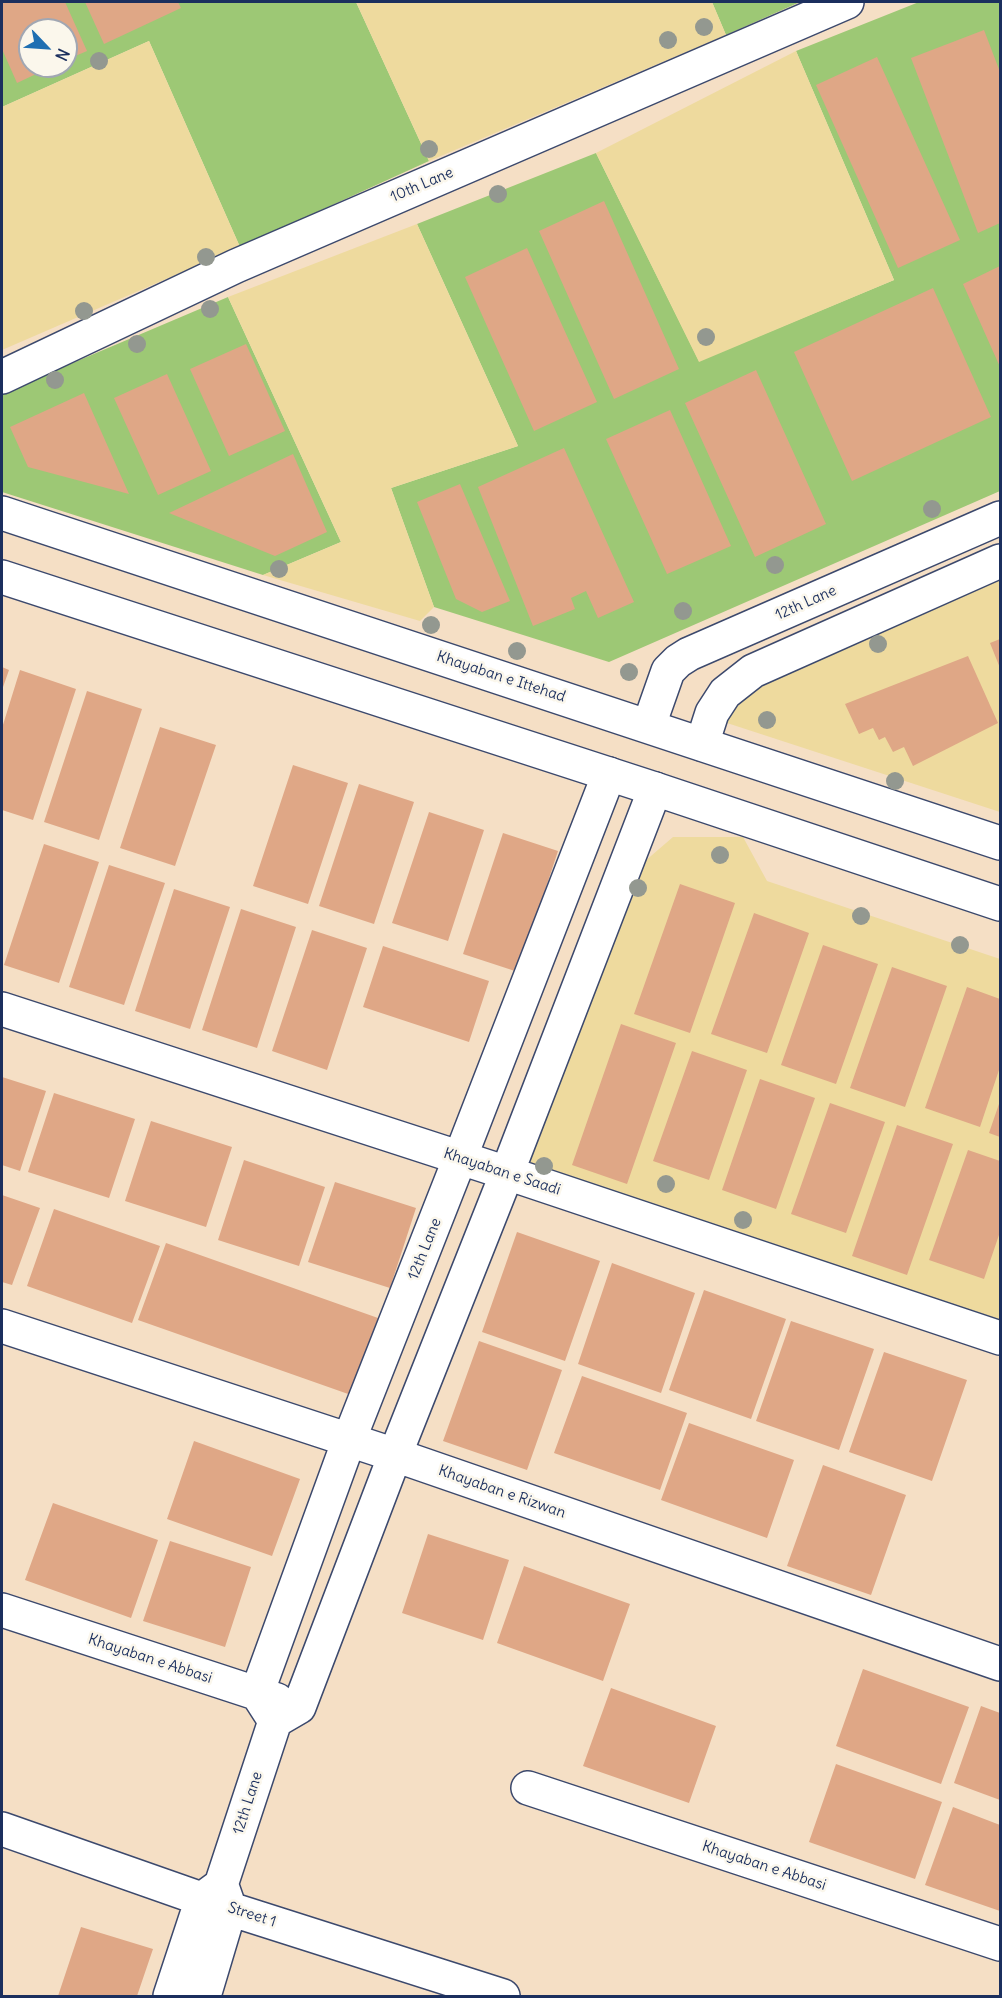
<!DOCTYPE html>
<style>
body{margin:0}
#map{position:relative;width:1002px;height:1998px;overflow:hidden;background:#f5dfc5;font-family:Delius,sans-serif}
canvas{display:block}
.frame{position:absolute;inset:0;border:3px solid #1b2f5e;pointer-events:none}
.north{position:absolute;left:18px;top:18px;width:60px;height:60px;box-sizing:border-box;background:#fbf7ec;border:2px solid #a1a7b3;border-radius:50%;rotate:115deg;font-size:16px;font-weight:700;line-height:24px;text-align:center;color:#1b2f5e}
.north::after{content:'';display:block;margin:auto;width:21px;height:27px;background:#1f6fb2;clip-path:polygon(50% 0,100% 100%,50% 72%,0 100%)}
</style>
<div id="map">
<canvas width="1002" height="1998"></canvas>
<div class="frame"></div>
<div class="north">N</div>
</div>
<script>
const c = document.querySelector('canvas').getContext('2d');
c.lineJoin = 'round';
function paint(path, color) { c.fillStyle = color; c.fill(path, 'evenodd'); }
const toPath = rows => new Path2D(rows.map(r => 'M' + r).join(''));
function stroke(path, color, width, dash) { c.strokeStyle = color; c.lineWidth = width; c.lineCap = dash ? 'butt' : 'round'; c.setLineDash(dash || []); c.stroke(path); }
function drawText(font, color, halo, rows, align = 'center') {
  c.font = font + ' Delius,sans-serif'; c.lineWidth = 5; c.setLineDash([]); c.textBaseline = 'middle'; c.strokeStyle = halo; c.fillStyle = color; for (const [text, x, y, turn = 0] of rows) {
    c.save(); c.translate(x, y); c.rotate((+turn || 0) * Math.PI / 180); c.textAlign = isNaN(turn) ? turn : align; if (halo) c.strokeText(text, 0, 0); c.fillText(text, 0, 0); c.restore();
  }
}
paint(toPath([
 [2,2,356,2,429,161,240,247,149,41,2,107],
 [30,30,66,30,66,66,30,66],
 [712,2,800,2,726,35],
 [919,2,1000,2,1000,491,609,662,434,607,391,488,518,446,417,224,596,153,699,361,894,280,796,51],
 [228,297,341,542,263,575,2,492,2,393]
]), '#9dc875');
paint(toPath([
 [356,2,712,2,726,35,429,161],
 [149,41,240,247,2,350,2,107],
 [796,51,894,280,699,362,596,153],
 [417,224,518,446,391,488,434,607,420,621,263,575,341,542,228,297],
 [1000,579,1000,812,724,722,755,685],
 [673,837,743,837,767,881,1000,959,1000,1320,526,1166,637,868]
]), '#eeda9e');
paint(toPath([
 [2,2,65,2,87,51,66,60,66,30,30,30,30,66,53,66,17,83,2,49],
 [85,2,178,2,181,8,104,44],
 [984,30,1000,72,1000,223,978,233,911,58],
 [877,57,960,240,898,268,816,85],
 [604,201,679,369,614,399,539,231],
 [527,248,597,402,534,431,465,277],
 [1000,266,1000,367,963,284],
 [933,288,991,417,852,481,794,352],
 [246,344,285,431,229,456,190,369],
 [756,370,826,524,755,557,685,403],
 [167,374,211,471,158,495,114,398],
 [84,393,129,494,28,467,10,427],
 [670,410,731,546,667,574,606,439],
 [564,448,634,602,598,618,586,591,571,598,575,609,533,626,478,487],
 [293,454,327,532,275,556,169,513],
 [460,484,510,601,482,612,456,599,417,502],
 [1000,639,1000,668,990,643],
 [968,656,998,723,913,766,904,747,893,752,885,737,879,740,873,728,859,734,845,704],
 [2,667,9,670,2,690],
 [20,670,76,689,33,820,2,810,2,728],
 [87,691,142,709,99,840,44,822],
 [160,727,216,745,175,866,120,848],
 [293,765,348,783,308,904,253,886],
 [359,784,414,802,374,924,319,906],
 [429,812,484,830,448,941,392,923],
 [503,833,558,851,518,972,463,954],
 [44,844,99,862,59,983,4,965],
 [109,865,165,883,124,1005,69,987],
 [680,884,735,903,690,1033,634,1014],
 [174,889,230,907,190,1029,135,1011],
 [241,909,296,927,257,1048,202,1030],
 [754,913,809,933,767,1053,711,1034],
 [312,930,367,948,327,1070,272,1051],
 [823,945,878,964,836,1084,781,1065],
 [383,946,489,981,469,1042,363,1007],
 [892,967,947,986,905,1107,850,1088],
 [967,987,1000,999,1000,1067,980,1127,925,1108],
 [621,1024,676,1043,627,1184,572,1165],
 [692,1051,747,1070,709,1180,653,1161],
 [2,1077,46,1091,20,1171,2,1165],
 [760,1079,815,1098,776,1209,722,1190],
 [54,1093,135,1119,109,1198,28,1172],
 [1000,1101,1000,1137,989,1133],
 [830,1103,885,1122,846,1233,791,1214],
 [151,1121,232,1147,206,1227,125,1201],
 [897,1125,953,1144,907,1275,852,1256],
 [968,1150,1000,1161,1000,1232,984,1279,929,1260],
 [244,1160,325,1187,299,1266,218,1240],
 [335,1182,416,1208,390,1288,308,1262],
 [2,1195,40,1208,12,1285,2,1282],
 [54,1209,160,1246,132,1323,27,1286],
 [517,1232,600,1261,565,1361,482,1332],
 [166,1243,378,1318,351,1395,138,1320],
 [612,1263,695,1293,661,1393,578,1364],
 [704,1290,786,1319,751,1419,669,1390],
 [791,1321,874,1349,839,1450,756,1421],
 [479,1341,562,1370,527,1470,443,1441],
 [884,1352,967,1380,932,1481,849,1452],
 [582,1376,687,1413,660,1490,554,1453],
 [689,1423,794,1460,767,1538,661,1500],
 [194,1441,300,1479,272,1556,167,1519],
 [823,1465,906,1495,871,1595,787,1566],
 [53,1503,158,1540,131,1618,25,1580],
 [428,1534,509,1560,483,1640,402,1613],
 [170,1541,251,1567,225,1647,143,1621],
 [524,1566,630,1604,603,1681,497,1643],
 [863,1669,969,1707,941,1784,836,1746],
 [611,1688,716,1726,689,1803,583,1766],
 [981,1706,1000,1713,1000,1800,954,1783],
 [836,1764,942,1802,915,1879,809,1842],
 [953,1807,1000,1825,1000,1911,925,1885],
 [81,1927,153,1949,137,1996,58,1996]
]), '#dfa786');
const minor = toPath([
 [2,377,236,266,847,2],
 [649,725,668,671,678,661,689,654,1000,518],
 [702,744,712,713,725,693,753,671,1000,561],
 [2,1009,507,1173,1000,1338],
 [2,1326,395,1455,1000,1664],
 [2,1610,277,1700],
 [275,1721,257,1693,349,1440,460,1158,609,774],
 [528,1788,1000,1944],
 [2,1829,230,1909,503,1996],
 [170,1996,202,1899,221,1885,275,1721,299,1707,395,1455,507,1173,655,789],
 [204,1996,230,1909,223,1889]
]);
const major = toPath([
 [2,513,1000,843],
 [2,577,655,789,1000,904]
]);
stroke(minor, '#3c496d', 36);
stroke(major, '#3c496d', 36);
stroke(minor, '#fff', 33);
stroke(major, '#fff', 33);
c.fillStyle = '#939890';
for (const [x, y] of [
 [704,27],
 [668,40],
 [99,61],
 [429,149],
 [498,194],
 [206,257],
 [210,309],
 [84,311],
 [706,337],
 [137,344],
 [55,380],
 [932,509],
 [775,565],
 [279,569],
 [683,611],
 [431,625],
 [878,644],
 [517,651],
 [629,672],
 [767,720],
 [895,781],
 [720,855],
 [638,888],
 [861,916],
 [960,945],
 [544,1166],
 [666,1184],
 [743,1220]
]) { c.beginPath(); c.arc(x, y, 9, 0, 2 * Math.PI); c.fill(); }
drawText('15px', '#1b2f5e', '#fbf7ec', [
 ["10th Lane",422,185,-23],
 ["12th Lane",806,603,-24],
 ["Khayaban e Ittehad",501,677,18],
 ["Khayaban e Saadi",502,1172,18],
 ["12th Lane",425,1249,-68],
 ["Khayaban e Rizwan",502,1492,19],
 ["Khayaban e Abbasi",150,1659,18],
 ["12th Lane",248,1803,-72],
 ["Khayaban e Abbasi",764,1866,18],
 ["Street 1",252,1915,18]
]);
</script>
